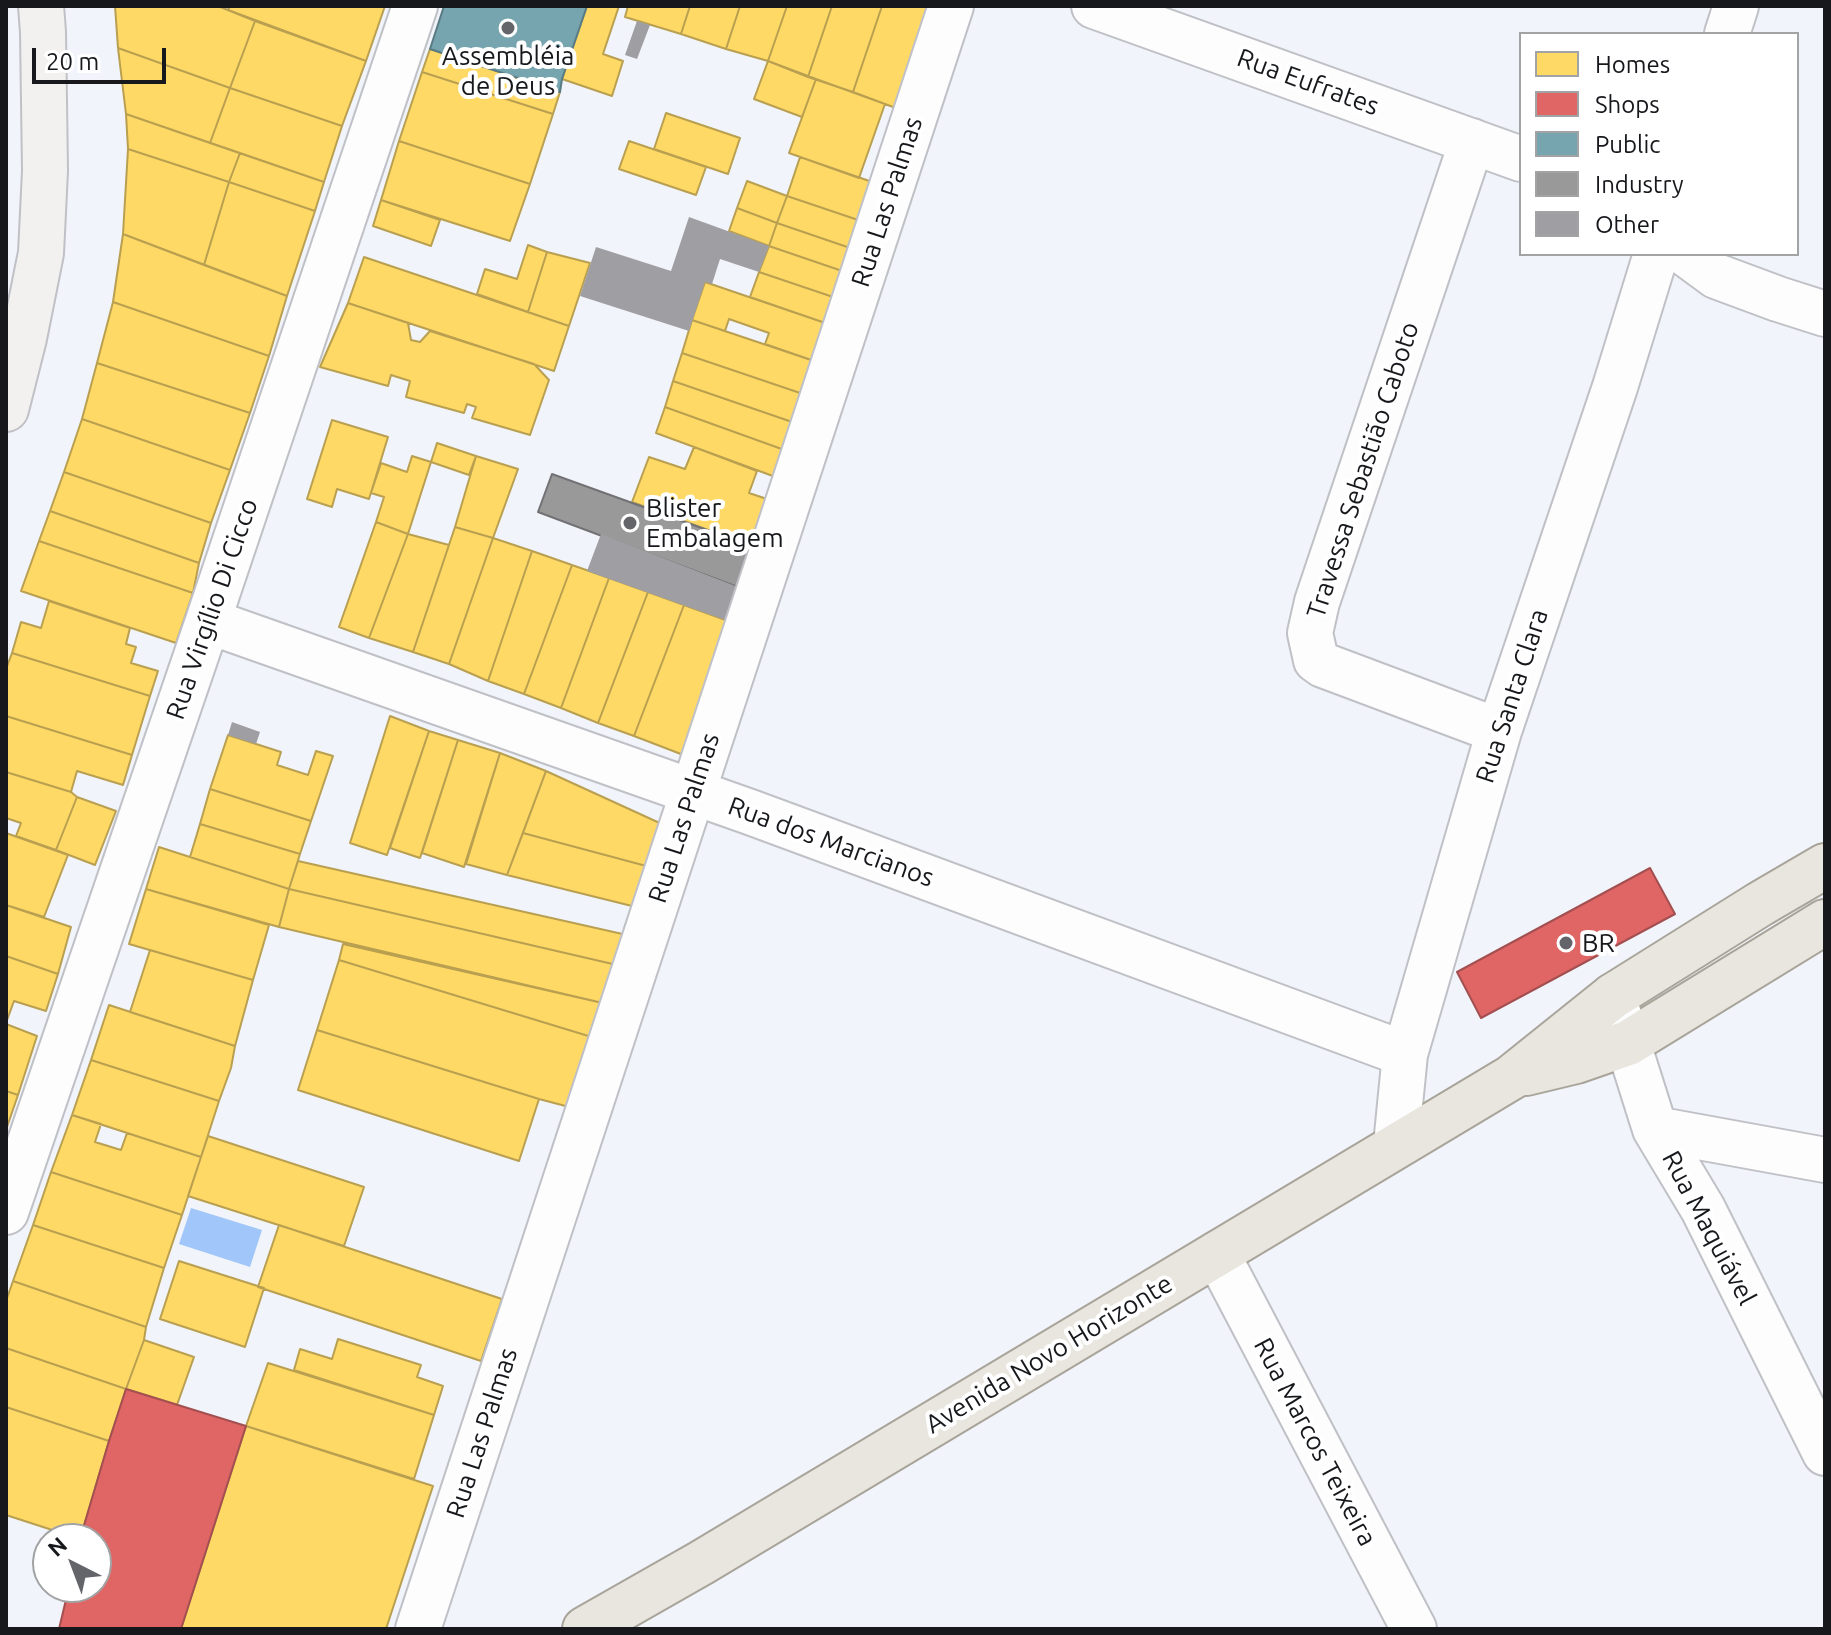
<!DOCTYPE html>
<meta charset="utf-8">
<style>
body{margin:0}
#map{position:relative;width:1831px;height:1635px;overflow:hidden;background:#f1f4fa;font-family:Ubuntu,sans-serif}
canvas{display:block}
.frame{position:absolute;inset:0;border:8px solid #16181c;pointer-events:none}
.legend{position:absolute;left:1519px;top:32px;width:280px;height:224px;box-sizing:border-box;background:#fff;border:2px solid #a2a3a4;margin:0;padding:10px 14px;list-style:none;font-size:24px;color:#16181c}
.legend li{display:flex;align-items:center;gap:16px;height:40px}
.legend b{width:40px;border:2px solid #a2a3a4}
.north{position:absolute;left:32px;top:1523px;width:80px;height:80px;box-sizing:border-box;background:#fff;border:2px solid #a2a3a4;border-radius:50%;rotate:318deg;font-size:22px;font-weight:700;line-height:32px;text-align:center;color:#16181c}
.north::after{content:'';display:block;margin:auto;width:28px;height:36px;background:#63656a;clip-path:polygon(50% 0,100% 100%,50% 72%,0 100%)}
.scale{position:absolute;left:32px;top:48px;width:134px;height:36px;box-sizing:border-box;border:4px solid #16181c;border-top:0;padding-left:10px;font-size:24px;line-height:28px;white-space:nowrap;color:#16181c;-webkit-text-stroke:6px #fff;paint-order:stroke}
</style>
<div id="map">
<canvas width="1831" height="1635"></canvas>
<div class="frame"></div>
<ul class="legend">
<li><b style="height:22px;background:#ffd966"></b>Homes</li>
<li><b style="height:22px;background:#e06666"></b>Shops</li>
<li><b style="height:22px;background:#76a5af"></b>Public</li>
<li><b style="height:22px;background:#999"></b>Industry</li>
<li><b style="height:22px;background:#9f9fa3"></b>Other</li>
</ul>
<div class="north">N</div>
<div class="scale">20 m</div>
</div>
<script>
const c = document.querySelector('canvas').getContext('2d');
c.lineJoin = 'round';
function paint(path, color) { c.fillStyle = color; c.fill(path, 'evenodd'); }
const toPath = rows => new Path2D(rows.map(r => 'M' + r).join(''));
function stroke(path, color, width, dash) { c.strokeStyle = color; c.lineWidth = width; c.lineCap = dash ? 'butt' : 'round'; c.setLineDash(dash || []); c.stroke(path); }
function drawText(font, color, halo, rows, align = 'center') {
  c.font = font + ' Ubuntu,sans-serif'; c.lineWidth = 8; c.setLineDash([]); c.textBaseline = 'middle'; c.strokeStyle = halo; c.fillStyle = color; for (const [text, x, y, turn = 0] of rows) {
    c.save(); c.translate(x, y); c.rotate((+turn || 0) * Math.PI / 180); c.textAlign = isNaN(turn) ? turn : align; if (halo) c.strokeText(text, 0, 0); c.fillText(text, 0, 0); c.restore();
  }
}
paint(toPath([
 [191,1208,262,1230,250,1267,179,1244]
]), '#a1c6f9');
const homes = toPath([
 [115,6,218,6,255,21,230,88,118,48,115,6],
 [230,6,385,6,366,61,228,10,230,6],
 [587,6,619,6,603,54,623,61,612,96,562,79,587,6],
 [628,6,690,6,681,34,625,17,628,6],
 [690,6,740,6,726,49,681,34,690,6],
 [740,6,787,6,768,61,726,49,740,6],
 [787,6,832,6,808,77,768,61,787,6],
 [832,6,882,6,853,92,808,77,832,6],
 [882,6,943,6,909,113,853,92,882,6],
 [255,21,366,61,342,126,230,88,255,21],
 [118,48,230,88,210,143,126,114,118,48],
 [430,49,560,92,553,114,422,72,430,49],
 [768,61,816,79,802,117,754,99,768,61],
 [422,72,553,114,530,184,399,141,422,72],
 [816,79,885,104,859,178,789,153,816,79],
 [230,88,342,126,324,182,210,143,230,88],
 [666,113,740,138,728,174,654,149,666,113],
 [126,114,240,153,229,182,128,149,126,114],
 [399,141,530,184,510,241,381,200,399,141],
 [629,141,706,167,696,195,619,169,629,141],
 [128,149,229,182,204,265,123,234,128,149],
 [240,153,324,182,315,211,229,182,240,153],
 [800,157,881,185,867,223,787,196,800,157],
 [747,181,787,196,777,223,737,208,747,181],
 [229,182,315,211,287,296,204,265,229,182],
 [787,196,867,223,859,251,777,223,787,196],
 [381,200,440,220,431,246,373,226,381,200],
 [737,208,777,223,769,246,729,231,737,208],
 [777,223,859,251,851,274,769,246,777,223],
 [123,234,287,296,269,356,113,302,123,234],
 [528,245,547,252,528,312,477,294,485,269,517,279,528,245],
 [769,246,851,274,842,300,759,272,769,246],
 [547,252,590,263,569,326,528,312,547,252],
 [364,257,569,326,554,371,348,303,364,257],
 [759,272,842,300,834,326,750,297,759,272],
 [705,282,834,326,820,363,765,344,769,333,729,319,725,331,692,320,705,282],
 [113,302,269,356,250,413,97,363,113,302],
 [348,303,408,323,411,340,420,342,430,331,534,364,549,380,530,435,472,418,476,407,467,404,464,413,406,397,410,381,391,375,388,386,320,367,348,303],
 [692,320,820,363,809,396,682,353,692,320],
 [682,353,809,396,798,424,673,381,682,353],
 [97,363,250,413,230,470,82,419,97,363],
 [673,381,798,424,790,452,665,407,673,381],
 [665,407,790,452,781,479,656,433,665,407],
 [82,419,230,470,211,523,64,472,82,419],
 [332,420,388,437,369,499,337,489,332,507,307,499,332,420],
 [437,443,476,456,469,475,431,462,437,443],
 [694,447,757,471,749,493,773,501,757,548,632,502,649,457,685,469,694,447],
 [412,456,431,462,408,534,376,522,384,497,371,493,381,463,407,472,412,456],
 [476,456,518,469,493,538,455,527,476,456],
 [64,472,211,523,199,563,50,511,64,472],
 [50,511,199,563,193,593,39,541,50,511],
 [376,522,408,534,369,638,339,627,376,522],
 [455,527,493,538,449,664,413,652,455,527],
 [408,534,449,545,413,652,369,638,408,534],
 [493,538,532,551,488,681,449,664,493,538],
 [39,541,193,593,176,643,21,591,39,541],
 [532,551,572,565,524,694,488,681,532,551],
 [572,565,609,578,561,708,524,694,572,565],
 [609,578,648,592,598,723,561,708,609,578],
 [648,592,684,605,634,736,598,723,648,592],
 [49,601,130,628,126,644,136,647,131,663,158,671,150,696,12,653,21,622,41,628,49,601],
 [684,605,731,622,686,756,634,736,684,605],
 [12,653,150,696,132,755,6,716,6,669,12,653],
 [6,716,132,755,123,785,77,771,71,792,6,772,6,716],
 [390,716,429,731,387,855,350,843,390,716],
 [429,731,458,740,420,858,390,848,429,731],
 [228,735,281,752,277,765,308,775,316,751,333,756,311,821,210,789,228,735],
 [458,740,500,753,464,867,422,853,458,740],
 [500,753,546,771,507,875,466,864,500,753],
 [546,771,664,825,650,867,523,833,546,771],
 [6,772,71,792,77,797,56,850,16,836,21,823,6,818,6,772],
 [210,789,311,821,300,854,200,824,210,789],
 [77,797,116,811,95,865,56,850,77,797],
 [200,824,300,854,289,889,190,857,200,824],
 [6,833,68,855,44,917,6,905,6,833],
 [523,833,650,867,636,907,507,875,523,833],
 [159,847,289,889,279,927,146,889,159,847],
 [298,861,627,935,617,965,289,889,298,861],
 [146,889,269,925,253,980,129,944,146,889],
 [289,889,617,965,607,1004,279,927,289,889],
 [6,905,71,927,58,974,6,956,6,905],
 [343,944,607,1004,595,1038,339,960,343,944],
 [150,950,253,980,235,1046,130,1012,150,950],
 [6,956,58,974,46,1011,14,1001,6,1023,6,956],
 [339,960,595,1038,573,1108,539,1099,317,1030,339,960],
 [109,1005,235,1046,231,1068,219,1101,91,1060,109,1005],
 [6,1024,37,1036,18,1095,6,1091,6,1024],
 [317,1030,539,1099,519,1161,298,1090,317,1030],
 [91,1060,219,1101,201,1157,72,1115,91,1060],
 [6,1091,18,1095,6,1130,6,1091],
 [72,1115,101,1124,95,1142,121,1150,127,1133,201,1157,182,1215,51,1172,72,1115],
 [208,1136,364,1187,344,1246,188,1196,208,1136],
 [51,1172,182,1215,164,1268,33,1225,51,1172],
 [33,1225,164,1268,146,1327,13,1281,33,1225],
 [279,1225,502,1299,481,1361,258,1287,279,1225],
 [179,1261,264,1288,245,1347,160,1319,179,1261],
 [13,1281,146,1327,144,1340,126,1389,6,1348,6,1301,13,1281],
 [338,1339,421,1365,417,1377,443,1386,434,1415,294,1370,300,1349,332,1359,338,1339],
 [144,1340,194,1357,177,1405,126,1389,144,1340],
 [6,1348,126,1389,109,1441,6,1407,6,1348],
 [268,1363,434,1415,414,1479,246,1426,268,1363],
 [6,1407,109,1441,80,1539,6,1515,6,1407],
 [246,1426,433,1486,386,1629,181,1629,246,1426]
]);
paint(homes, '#ffd966');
stroke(homes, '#b99f50', 2);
const shops = toPath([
 [1650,868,1675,914,1481,1018,1457,972,1650,868],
 [126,1389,246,1426,181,1629,59,1629,69,1587,96,1587,96,1539,80,1539,109,1441,126,1389]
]);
paint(shops, '#e06666');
stroke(shops, '#a34f50', 2);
const public = toPath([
 [444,6,587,6,562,79,560,92,430,49,444,6]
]);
paint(public, '#76a5af');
stroke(public, '#597b83', 2);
const industry = toPath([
 [552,474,757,548,743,589,538,512,552,474]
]);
paint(industry, '#999');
stroke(industry, '#727274', 2);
paint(toPath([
 [637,21,650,25,637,59,625,55],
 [689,217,769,246,759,272,720,259,712,284,705,282,689,331,580,296,596,247,671,271],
 [601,534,743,589,731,622,587,571],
 [232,722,260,732,256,744,228,735]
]), '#9f9fa3');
const street = toPath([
 [1094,6,1521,159],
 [1727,34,1736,6],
 [1472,141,1317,602,1310,633,1316,660,1323,665,1499,731],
 [1686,254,1716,276,1778,299,1825,314],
 [208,621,750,812,1405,1054],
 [1613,996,1655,1129,1703,1209,1825,1453],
 [1655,1129,1825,1160],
 [1396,1145,1405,1054,1499,731,1615,387,1656,254],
 [6,1212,208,621,415,6],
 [1217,1254,1414,1629],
 [418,1629,951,6]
]);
const secondary = toPath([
 [6,409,24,338,41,253,45,171,43,32,41,6]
]);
const primary = toPath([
 [1526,1073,1576,1061,1628,1043,1825,922],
 [585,1629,701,1563,1512,1077,1613,996,1760,904,1825,866]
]);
stroke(street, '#bfc1c6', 48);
stroke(secondary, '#bfc1c6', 48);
stroke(primary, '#a8a49a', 48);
stroke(street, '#fdfdfe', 44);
stroke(secondary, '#f3f1ef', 44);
stroke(primary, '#e8e6df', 44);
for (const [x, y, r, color] of [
 [508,28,8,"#63656a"],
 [630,523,8,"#63656a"],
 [1566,943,8,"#63656a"]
]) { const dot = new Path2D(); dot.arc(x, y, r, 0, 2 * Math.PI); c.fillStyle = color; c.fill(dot); stroke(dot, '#fff', 3); }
drawText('26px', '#16181c', '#fff', [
 ["Assembléia",508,56,"center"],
 ["de Deus",508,86,"center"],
 ["Blister",646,508],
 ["Embalagem",646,538],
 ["BR",1582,943]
], 'left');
drawText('26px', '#16181c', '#fff', [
 ["Rua Eufrates",1308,82,20],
 ["Rua Las Palmas",887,202,-72],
 ["Travessa Sebastião Caboto",1363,470,-72],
 ["Rua Virgílio Di Cicco",212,609,-71],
 ["Rua Santa Clara",1512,696,-72],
 ["Rua Las Palmas",684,818,-72],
 ["Rua dos Marcianos",831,842,20],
 ["Rua Maquiável",1709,1228,62],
 ["Avenida Novo Horizonte",1049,1354,-31],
 ["Rua Las Palmas",482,1433,-72],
 ["Rua Marcos Teixeira",1315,1442,62]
]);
</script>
